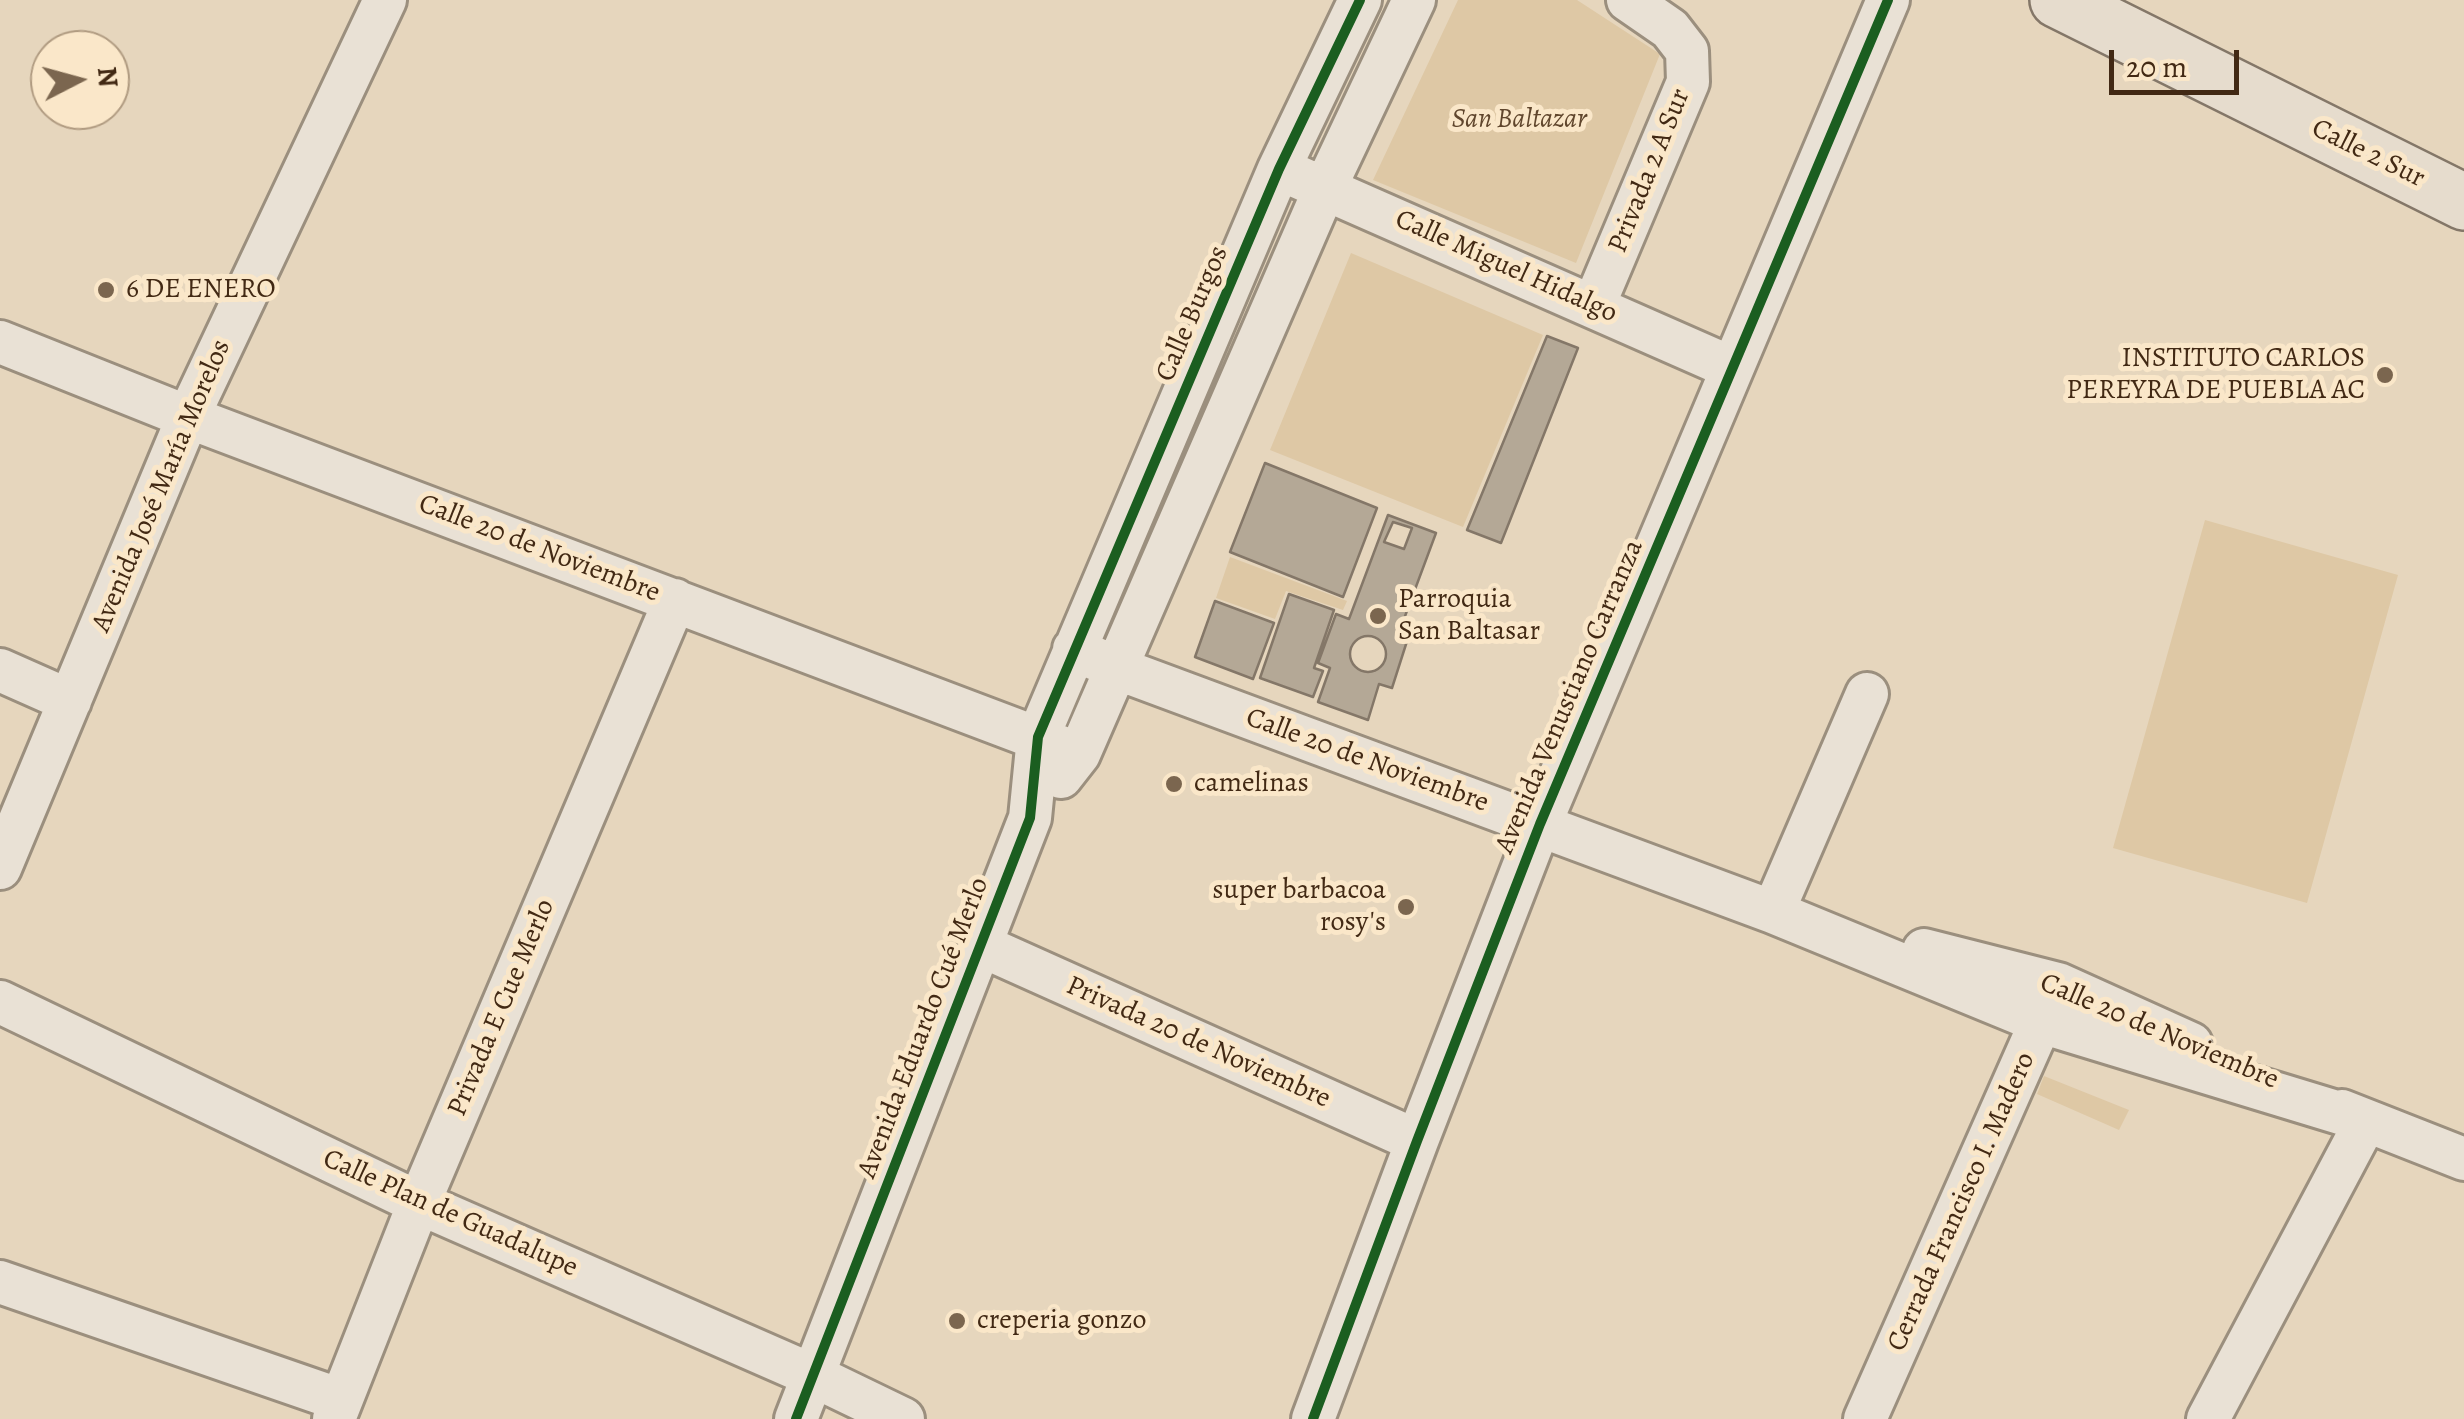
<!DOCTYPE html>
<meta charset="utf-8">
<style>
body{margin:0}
#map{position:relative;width:2464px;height:1419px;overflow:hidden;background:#e6d6bd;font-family:Alegreya,serif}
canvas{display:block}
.north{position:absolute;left:30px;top:30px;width:100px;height:100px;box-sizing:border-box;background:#fae7c9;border:2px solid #b09b81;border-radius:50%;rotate:84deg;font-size:28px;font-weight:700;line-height:40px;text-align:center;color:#422914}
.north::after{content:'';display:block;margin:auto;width:35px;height:45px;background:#7b664f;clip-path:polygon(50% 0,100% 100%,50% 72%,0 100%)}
.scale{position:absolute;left:2109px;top:50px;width:130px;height:45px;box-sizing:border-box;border:5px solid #422914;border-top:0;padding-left:12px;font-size:30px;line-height:35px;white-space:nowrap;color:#422914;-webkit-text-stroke:8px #fae7c9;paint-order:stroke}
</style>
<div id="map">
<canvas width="2464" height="1419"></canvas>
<div class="north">N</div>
<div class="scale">20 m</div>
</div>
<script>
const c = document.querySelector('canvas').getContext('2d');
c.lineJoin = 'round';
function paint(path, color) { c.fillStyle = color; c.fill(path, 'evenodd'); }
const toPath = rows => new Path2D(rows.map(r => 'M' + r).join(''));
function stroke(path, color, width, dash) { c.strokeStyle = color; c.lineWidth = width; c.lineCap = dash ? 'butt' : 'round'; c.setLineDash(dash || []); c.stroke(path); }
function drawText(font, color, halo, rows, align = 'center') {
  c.font = font + ' Alegreya,serif'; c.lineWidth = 10; c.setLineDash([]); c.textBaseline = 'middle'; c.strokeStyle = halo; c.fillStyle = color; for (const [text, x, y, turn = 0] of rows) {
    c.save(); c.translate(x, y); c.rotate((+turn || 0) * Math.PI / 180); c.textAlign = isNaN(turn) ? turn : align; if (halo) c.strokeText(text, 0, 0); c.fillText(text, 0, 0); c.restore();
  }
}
paint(toPath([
 [1458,0,1577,0,1660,54,1576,263,1373,180],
 [1351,253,1543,335,1463,527,1270,450],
 [2205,520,2398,575,2307,903,2113,848],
 [1230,557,1347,601,1343,610,1286,591,1275,619,1216,598],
 [2044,1076,2129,1110,2119,1130,2037,1094]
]), '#dec8a5');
const building = toPath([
 [1547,336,1578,348,1501,543,1467,530,1547,336],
 [1265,463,1377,508,1343,597,1230,552,1265,463],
 [1388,515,1436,533,1398,635,1408,638,1392,688,1379,684,1368,720,1318,702,1330,668,1318,663,1336,614,1349,619,1388,515],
 [1393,522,1412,528,1404,549,1384,542,1393,522],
 [1289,594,1334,610,1314,668,1323,671,1313,697,1260,678,1289,594],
 [1215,601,1274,623,1253,679,1195,657,1215,601],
 '1350 654a18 18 0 1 1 36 0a18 18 0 1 1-36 0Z'
]);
paint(building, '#b4a896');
stroke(building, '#847768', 2.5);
const minor = toPath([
 [1298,177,1732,368],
 [1594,305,1688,82,1687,51,1670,29,1628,0],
 [0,342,188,417,1079,754],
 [1074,649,1116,668,1773,912,2041,1022,2366,1121],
 [0,670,70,701],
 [1061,777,1079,754,1325,188,1414,0],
 [0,868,188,417,385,0],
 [1773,912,1867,694],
 [980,945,1417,1141],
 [1924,950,2058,984,2191,1044],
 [0,1002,419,1203,814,1376,903,1419],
 [2342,1111,2464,1159],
 [0,1282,341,1400],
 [334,1419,419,1203,675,600],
 [796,1419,1030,818,1038,737,1279,169,1360,0],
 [1313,1419,1417,1141,1540,824,1888,0],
 [1865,1419,2051,999],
 [2208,1419,2366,1121]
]);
const major = toPath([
 [2058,0,2464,202]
]);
stroke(minor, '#9b8f7e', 48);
stroke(major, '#847768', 60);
stroke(minor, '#e9e1d5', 42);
stroke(major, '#e6dccd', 55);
stroke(toPath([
 [796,1419,1030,818,1038,737,1279,169,1360,0],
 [1313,1419,1417,1141,1540,824,1888,0]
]), '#1b5e20', 10);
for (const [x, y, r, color] of [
 [106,290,10,"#7b664f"],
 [2385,375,10,"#7b664f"],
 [1378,616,10,"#7b664f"],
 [1174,784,10,"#7b664f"],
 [1406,907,10,"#7b664f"],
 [957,1321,10,"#7b664f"]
]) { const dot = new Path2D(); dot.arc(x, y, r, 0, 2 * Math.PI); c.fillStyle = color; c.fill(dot); stroke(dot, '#fae7c9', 4); }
drawText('italic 28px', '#60462d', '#fae7c9', [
 ["San Baltazar",1519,120]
]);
drawText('28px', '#422914', '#fae7c9', [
 ["Calle 2 Sur",2368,154,26],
 ["Privada 2 A Sur",1650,171,-68],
 ["Calle Miguel Hidalgo",1506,267,24],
 ["Calle Burgos",1193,314,-67],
 ["Avenida José María Morelos",162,486,-67],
 ["Calle 20 de Noviembre",539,549,21],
 ["Avenida Venustiano Carranza",1570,697,-67],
 ["Calle 20 de Noviembre",1367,761,20],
 ["Privada E Cue Merlo",502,1008,-67],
 ["Avenida Eduardo Cué Merlo",924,1028,-69],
 ["Calle 20 de Noviembre",2159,1032,23],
 ["Privada 20 de Noviembre",1198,1043,24],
 ["Cerrada Francisco I. Madero",1962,1202,-66],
 ["Calle Plan de Guadalupe",450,1214,24]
]);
drawText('28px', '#422914', '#fae7c9', [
 ["6 DE ENERO",126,290],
 ["INSTITUTO CARLOS",2365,359,"right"],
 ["PEREYRA DE PUEBLA AC",2365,391,"right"],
 ["Parroquia",1398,600],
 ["San Baltasar",1398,632],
 ["camelinas",1194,784],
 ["super barbacoa",1386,891,"right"],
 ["rosy's",1386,923,"right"],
 ["creperia gonzo",977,1321]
], 'left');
</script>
